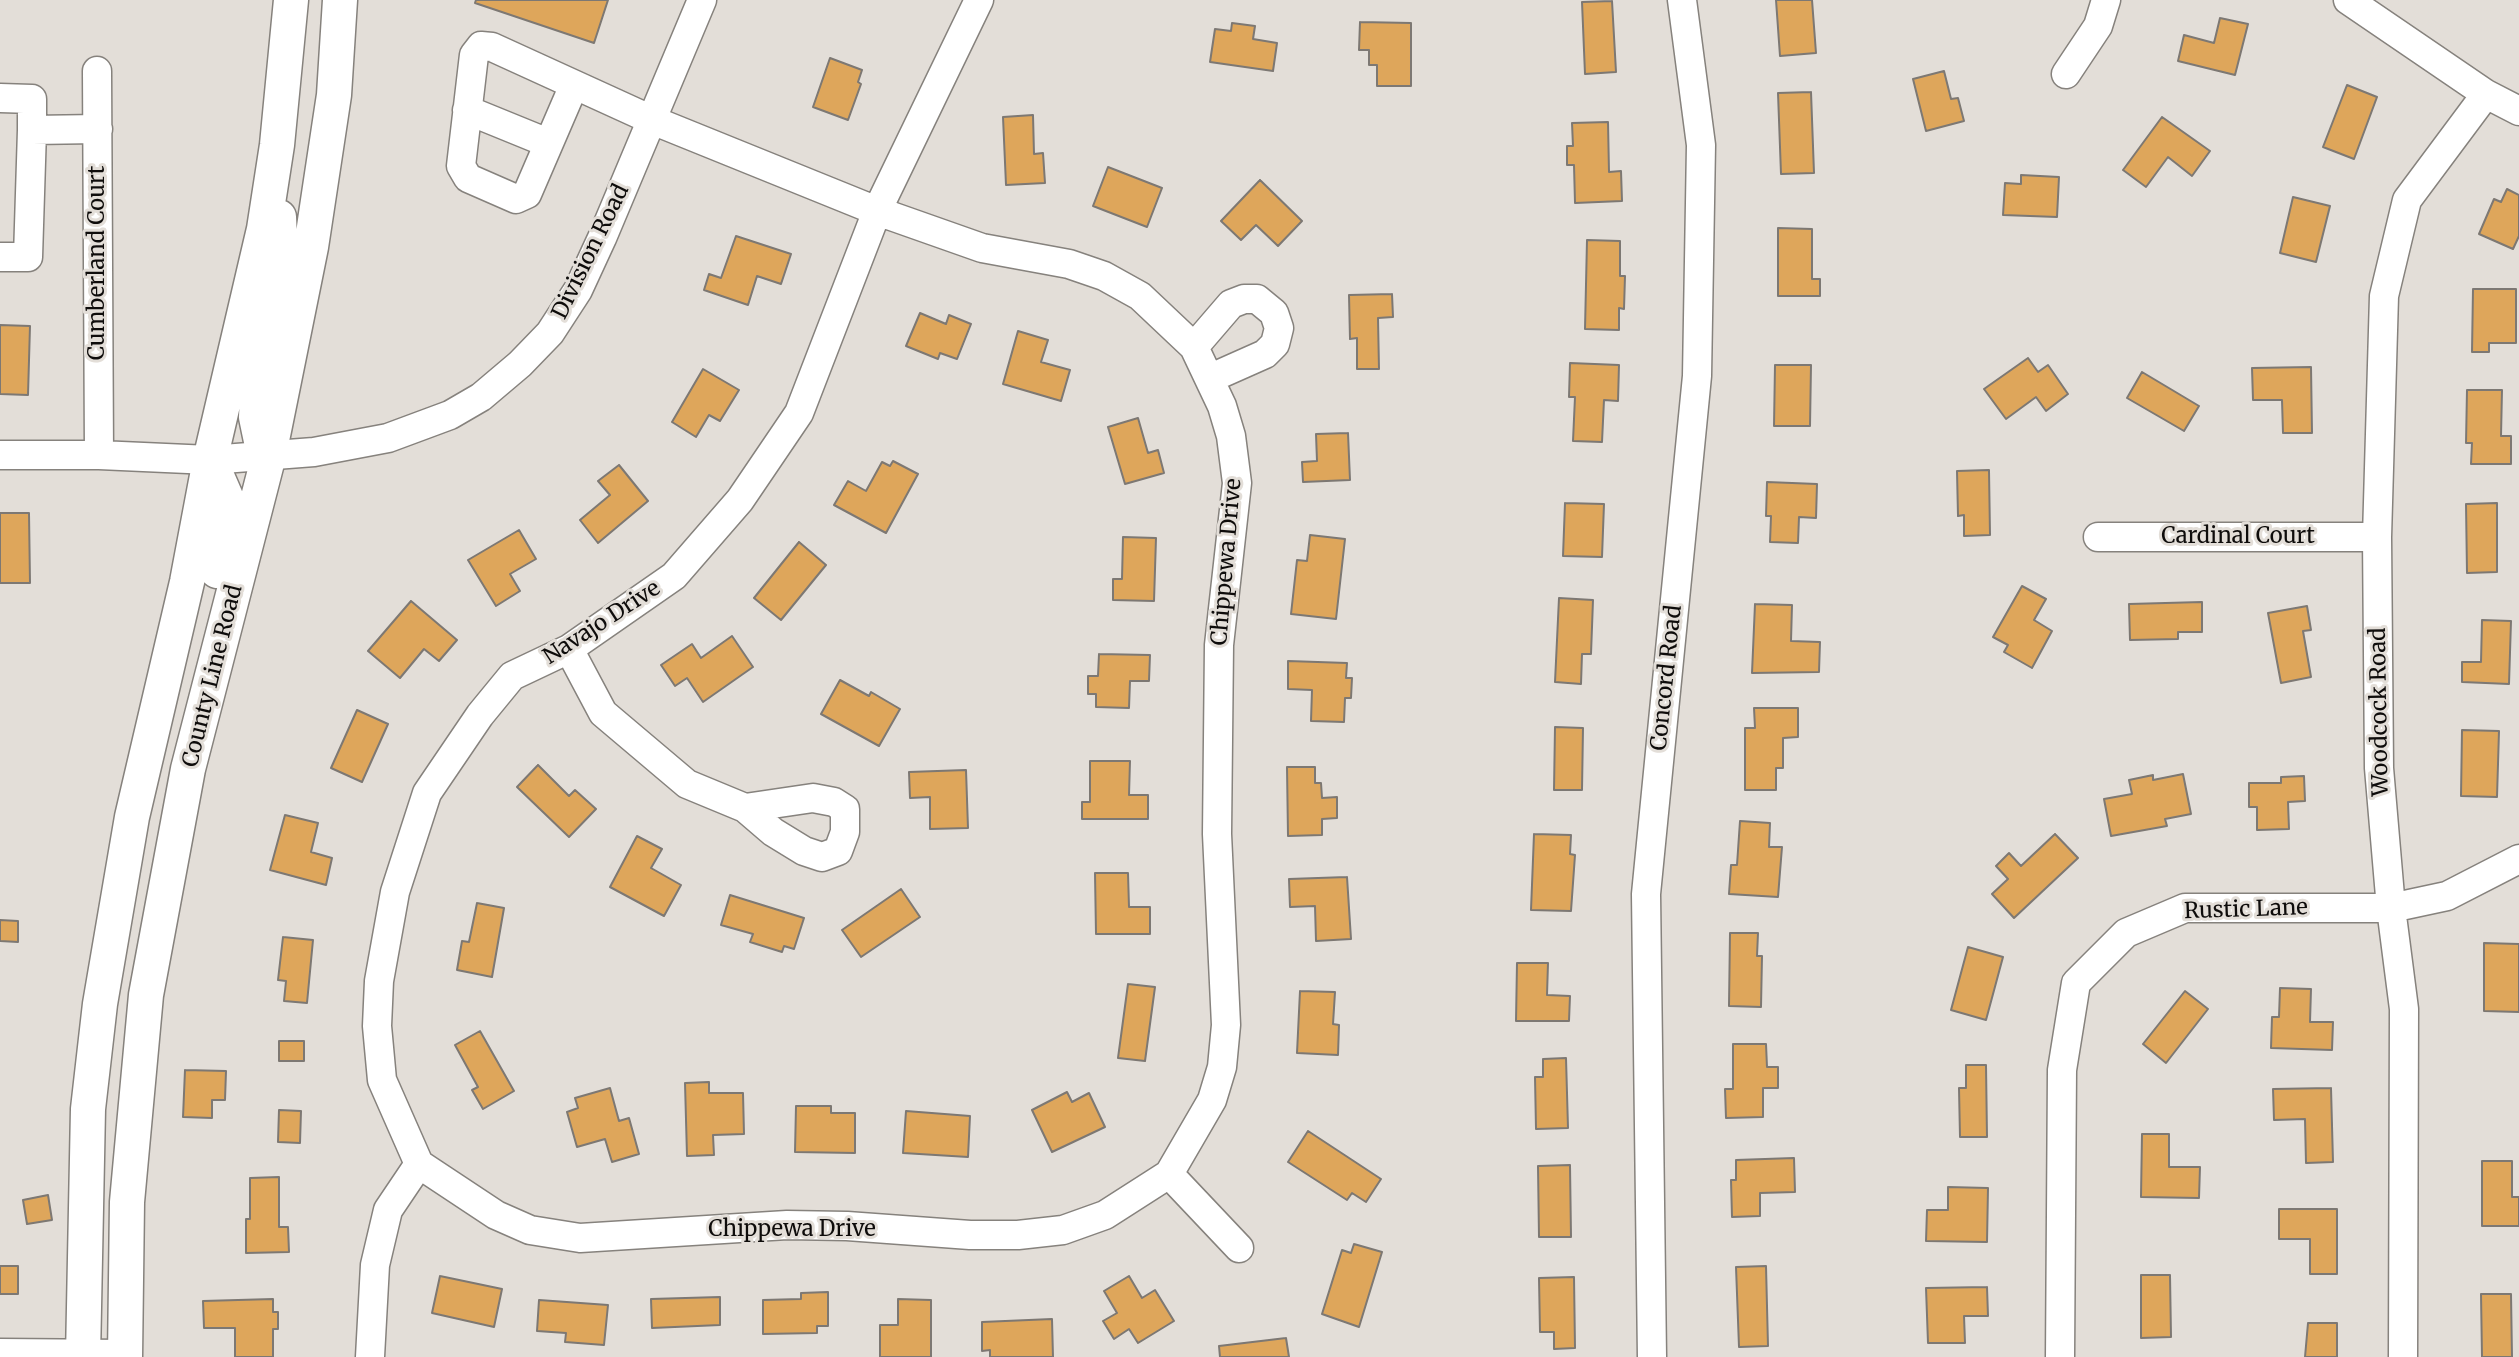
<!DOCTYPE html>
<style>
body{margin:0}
canvas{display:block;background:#e3ded8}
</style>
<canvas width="2519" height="1357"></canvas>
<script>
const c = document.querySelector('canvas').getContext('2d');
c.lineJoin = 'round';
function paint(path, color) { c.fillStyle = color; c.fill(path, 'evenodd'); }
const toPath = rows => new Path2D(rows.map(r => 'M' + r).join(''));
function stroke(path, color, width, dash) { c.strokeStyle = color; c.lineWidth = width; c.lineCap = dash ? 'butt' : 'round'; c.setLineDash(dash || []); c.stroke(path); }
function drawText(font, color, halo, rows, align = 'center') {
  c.font = font + ' Merriweather,serif'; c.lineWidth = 6; c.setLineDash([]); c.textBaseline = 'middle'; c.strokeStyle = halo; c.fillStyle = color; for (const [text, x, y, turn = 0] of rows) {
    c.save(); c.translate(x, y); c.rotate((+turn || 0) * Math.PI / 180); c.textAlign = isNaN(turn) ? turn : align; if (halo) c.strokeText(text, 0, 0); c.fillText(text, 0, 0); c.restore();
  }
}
const building = toPath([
 [476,0,608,0,594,43,475,3,476,0],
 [1776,0,1812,0,1816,53,1780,56,1776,0],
 [1612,1,1616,72,1585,74,1582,2,1612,1],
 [2220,18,2248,24,2235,75,2178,61,2184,35,2214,43,2220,18],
 [1360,22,1411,23,1411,86,1377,86,1377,65,1369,65,1369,50,1359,50,1360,22],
 [1232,23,1255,26,1253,39,1277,43,1273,71,1210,62,1215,29,1231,31,1232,23],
 [830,58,862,70,858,82,861,84,848,120,813,107,830,58],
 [1944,71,1951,99,1958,98,1964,121,1926,131,1913,79,1944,71],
 [2347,85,2377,97,2354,159,2323,147,2347,85],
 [1811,92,1814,173,1781,174,1778,93,1811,92],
 [1033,115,1034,154,1043,153,1045,183,1006,185,1003,117,1033,115],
 [2162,117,2210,151,2192,176,2168,157,2146,187,2123,170,2162,117],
 [1608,122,1609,172,1621,171,1622,201,1575,203,1574,165,1567,165,1567,146,1573,146,1572,123,1608,122],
 [1108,167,1162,188,1147,227,1093,206,1108,167],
 [2021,175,2059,177,2057,217,2003,215,2005,183,2021,184,2021,175],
 [1260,180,1302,221,1278,246,1256,225,1241,240,1221,221,1260,180],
 [2507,189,2519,195,2519,236,2513,249,2479,234,2494,199,2501,202,2507,189],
 [2293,197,2330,206,2316,262,2280,253,2293,197],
 [1778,228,1812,229,1812,279,1820,279,1820,296,1778,296,1778,228],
 [736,236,791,254,781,284,757,276,748,305,704,290,709,274,721,278,736,236],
 [1587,240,1620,241,1620,276,1625,276,1624,309,1619,308,1619,330,1585,329,1587,240],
 [2473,289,2516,289,2516,343,2489,343,2489,352,2472,352,2473,289],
 [1392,294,1393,317,1378,318,1379,369,1357,369,1357,338,1350,339,1349,295,1392,294],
 [920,313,946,324,949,315,971,324,957,359,940,353,938,359,906,346,920,313],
 [0,325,30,326,28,395,0,394,0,325],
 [1018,331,1048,340,1041,362,1070,370,1061,401,1003,384,1018,331],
 [2028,358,2038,372,2048,365,2068,394,2046,411,2036,397,2006,419,1984,389,2028,358],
 [1570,363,1619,365,1618,401,1604,400,1602,442,1573,441,1575,397,1569,397,1570,363],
 [1775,365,1811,365,1810,426,1774,426,1775,365],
 [2311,367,2312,433,2283,433,2282,400,2253,400,2252,368,2311,367],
 [703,369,739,390,720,421,709,415,696,437,672,422,703,369],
 [2142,372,2199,406,2184,431,2127,398,2142,372],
 [2467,390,2502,390,2501,436,2511,436,2511,464,2471,464,2472,443,2466,443,2467,390],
 [1138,418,1148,453,1158,450,1164,473,1125,484,1108,427,1138,418],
 [1348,433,1350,480,1303,482,1302,462,1317,461,1316,434,1348,433],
 [893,461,918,474,886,533,834,505,848,481,866,491,882,462,890,466,893,461],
 [619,465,648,501,598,543,580,520,610,495,598,481,619,465],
 [1989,470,1990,535,1964,536,1964,515,1958,516,1957,471,1989,470],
 [1767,482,1817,484,1816,518,1799,517,1798,543,1770,542,1771,516,1766,516,1767,482],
 [1565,503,1604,504,1602,557,1563,556,1565,503],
 [2497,503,2497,572,2467,573,2466,504,2497,503],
 [0,513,29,513,30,583,0,583,0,513],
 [519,530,536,559,510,574,520,591,496,606,468,560,519,530],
 [1310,535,1345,539,1336,619,1291,614,1297,560,1307,561,1310,535],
 [1123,537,1156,538,1154,601,1113,600,1113,579,1122,579,1123,537],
 [799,542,826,565,781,620,754,598,799,542],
 [2022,586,2046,599,2034,620,2052,631,2032,668,2004,652,2008,645,1993,637,2022,586],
 [1559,598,1593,600,1591,654,1582,654,1581,684,1555,682,1559,598],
 [411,601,457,640,439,661,424,649,400,678,368,651,411,601],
 [2202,602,2202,632,2178,632,2178,639,2130,640,2129,604,2202,602],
 [1755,604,1792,605,1791,641,1820,642,1819,672,1752,673,1755,604],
 [2307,606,2311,630,2303,631,2311,677,2281,683,2268,613,2307,606],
 [2482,620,2511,621,2509,684,2462,682,2462,662,2481,662,2482,620],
 [732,636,753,667,703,702,687,678,675,686,661,665,692,644,701,658,732,636],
 [1099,654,1150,655,1149,681,1130,681,1129,708,1096,707,1096,694,1088,694,1088,676,1098,676,1099,654],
 [1288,661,1347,663,1346,678,1352,678,1351,698,1345,698,1344,722,1311,721,1312,690,1288,689,1288,661],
 [840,680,869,696,871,692,900,709,879,746,821,714,840,680],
 [1754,708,1798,708,1798,737,1783,738,1783,768,1776,768,1776,790,1745,790,1745,728,1755,728,1754,708],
 [357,710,388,724,362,782,331,768,357,710],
 [1555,727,1583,728,1582,790,1554,790,1555,727],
 [2462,730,2499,731,2497,797,2461,796,2462,730],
 [1090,761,1130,761,1129,795,1148,795,1148,819,1082,819,1082,802,1090,802,1090,761],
 [538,765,569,796,575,790,596,809,569,837,517,787,538,765],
 [1287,767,1315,767,1315,783,1321,783,1322,798,1337,797,1337,818,1322,819,1322,835,1288,836,1287,767],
 [966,770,968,828,930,829,930,797,910,798,909,772,966,770],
 [2183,774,2191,814,2165,819,2167,826,2111,836,2104,799,2132,794,2129,780,2153,775,2153,780,2183,774],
 [2304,776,2305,801,2288,802,2289,829,2257,830,2257,807,2249,807,2249,783,2281,783,2281,777,2304,776],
 [285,815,318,823,311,852,332,858,326,885,270,870,285,815],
 [1740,821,1770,823,1769,847,1782,847,1778,897,1729,894,1731,865,1737,865,1740,821],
 [1534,834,1571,835,1570,854,1575,855,1571,911,1531,910,1534,834],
 [2055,834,2078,858,2014,918,1992,894,2008,879,1996,866,2009,853,2021,866,2055,834],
 [637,836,662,849,651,868,681,885,664,916,610,887,637,836],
 [1095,873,1128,873,1129,907,1150,907,1150,934,1096,934,1095,873],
 [1347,877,1351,939,1316,941,1315,906,1290,907,1289,879,1347,877],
 [901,889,920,917,861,957,842,930,901,889],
 [730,895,804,918,794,949,784,946,782,952,750,942,753,934,721,925,730,895],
 [477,903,504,908,492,977,457,970,462,941,469,942,477,903],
 [0,920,18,921,18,942,0,941,0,920],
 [1730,933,1758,933,1757,956,1762,956,1761,1007,1729,1006,1730,933],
 [283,937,313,940,307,1003,284,1001,286,981,278,980,283,937],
 [2484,943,2519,944,2519,1012,2484,1011,2484,943],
 [1968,947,2003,957,1986,1020,1951,1010,1968,947],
 [1517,963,1548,963,1547,995,1570,996,1569,1021,1516,1021,1517,963],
 [1128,984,1155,987,1145,1061,1118,1058,1128,984],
 [2280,988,2311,989,2310,1022,2333,1022,2332,1050,2271,1048,2272,1017,2279,1017,2280,988],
 [1300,991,1335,992,1333,1024,1339,1025,1338,1055,1297,1053,1300,991],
 [2185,991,2208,1009,2166,1063,2143,1044,2185,991],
 [480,1031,514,1091,483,1109,472,1090,478,1087,455,1045,480,1031],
 [279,1041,304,1041,304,1061,279,1061,279,1041],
 [1733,1044,1766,1044,1767,1067,1778,1067,1778,1088,1763,1088,1763,1117,1726,1118,1725,1089,1733,1089,1733,1044],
 [1566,1058,1568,1128,1536,1129,1535,1077,1543,1077,1543,1059,1566,1058],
 [1966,1065,1986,1065,1987,1137,1960,1137,1959,1088,1966,1088,1966,1065],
 [185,1070,226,1071,225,1100,212,1100,212,1118,183,1117,185,1070],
 [709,1082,709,1093,743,1093,744,1134,713,1135,714,1155,687,1156,685,1083,709,1082],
 [610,1088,619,1121,629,1118,639,1154,612,1162,605,1139,577,1147,567,1112,578,1108,575,1098,610,1088],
 [2331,1088,2333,1162,2306,1163,2305,1119,2274,1120,2273,1089,2331,1088],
 [1067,1092,1072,1102,1089,1093,1105,1127,1052,1152,1032,1110,1067,1092],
 [796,1106,831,1106,831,1113,855,1113,855,1153,795,1152,796,1106],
 [279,1110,301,1111,300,1143,278,1142,279,1110],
 [906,1111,970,1116,968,1157,903,1153,906,1111],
 [1308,1131,1381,1179,1366,1202,1352,1193,1347,1200,1288,1162,1308,1131],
 [2142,1134,2169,1134,2169,1167,2200,1167,2199,1198,2141,1197,2142,1134],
 [1794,1158,1795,1192,1760,1193,1760,1216,1732,1217,1731,1180,1736,1180,1736,1160,1794,1158],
 [2482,1161,2512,1161,2512,1197,2519,1197,2519,1226,2482,1226,2482,1161],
 [1570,1165,1571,1237,1539,1237,1538,1166,1570,1165],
 [279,1177,279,1227,288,1227,289,1252,246,1253,246,1219,250,1219,250,1178,279,1177],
 [1948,1187,1988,1188,1987,1242,1926,1241,1927,1210,1948,1210,1948,1187],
 [48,1195,52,1220,27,1224,23,1200,48,1195],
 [2279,1209,2337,1209,2337,1274,2310,1274,2310,1239,2279,1239,2279,1209],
 [1354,1244,1382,1252,1359,1327,1322,1314,1342,1250,1351,1253,1354,1244],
 [0,1266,18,1266,18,1294,0,1294,0,1266],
 [1766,1266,1768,1346,1739,1347,1736,1267,1766,1266],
 [2141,1275,2170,1275,2171,1337,2141,1338,2141,1275],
 [440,1276,502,1289,494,1327,432,1313,440,1276],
 [1129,1276,1142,1298,1155,1290,1174,1321,1138,1343,1129,1329,1114,1339,1103,1321,1117,1313,1104,1291,1129,1276],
 [1574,1277,1575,1348,1554,1349,1554,1332,1540,1332,1539,1278,1574,1277],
 [1987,1287,1988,1316,1964,1316,1965,1343,1928,1343,1926,1288,1987,1287],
 [828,1292,828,1326,817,1326,817,1333,763,1334,763,1300,801,1299,801,1293,828,1292],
 [2481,1294,2511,1294,2512,1357,2482,1357,2481,1294],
 [720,1297,720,1325,652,1328,651,1299,720,1297],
 [273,1299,273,1312,278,1312,278,1329,273,1329,273,1357,235,1357,235,1328,204,1328,203,1301,273,1299],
 [898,1299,931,1300,931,1357,880,1357,880,1325,898,1325,898,1299],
 [539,1300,608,1305,604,1345,565,1342,566,1333,537,1331,539,1300],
 [1052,1319,1053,1357,990,1357,990,1350,982,1351,982,1322,1052,1319],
 [2308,1323,2337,1323,2337,1357,2305,1357,2308,1323],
 [1286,1338,1289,1357,1220,1357,1219,1346,1286,1338]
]);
paint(building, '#dea65b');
stroke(building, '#7d7873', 2);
const minor = toPath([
 [2348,0,2486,94,2519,111],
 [97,71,99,455],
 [2066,74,2098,26,2106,0],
 [0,98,32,99,32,130,28,257,0,257],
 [467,110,548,143],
 [32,130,98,129],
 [1194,347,1231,304,1244,299,1257,299,1274,313,1279,328,1275,344,1265,354,1211,378],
 [0,455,99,455,210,460,314,452,388,438,450,415,481,397,520,364,550,333,578,290,602,238,702,0],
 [2098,537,2377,537],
 [569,649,603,713,687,784,745,808,773,832,804,851,822,857,838,851,845,832,845,809,834,802,813,798,745,808],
 [419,1164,496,1215,530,1230,580,1238,787,1225,847,1226,970,1235,1018,1235,1063,1230,1105,1215,1169,1174,1212,1100,1222,1067,1226,1025,1217,834,1219,645,1237,483,1231,436,1222,406,1194,347,1140,296,1104,276,1069,264,982,248,877,211,652,120,492,47,481,46,474,55,461,166,468,178,516,199,527,194,574,85],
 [419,1164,382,1080,377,1026,379,981,395,892,427,793,480,715,512,676,569,649,674,576,740,500,799,413,877,211,979,0],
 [1169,1174,1239,1248],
 [0,1353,125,1354],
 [370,1357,375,1265,388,1210,419,1164],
 [1652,1357,1646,894,1697,376,1701,145,1682,0],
 [2060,1357,2062,1070,2076,983,2126,933,2185,908,2391,908,2447,896,2519,859],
 [2403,1357,2404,1009,2391,908,2379,768,2377,537,2384,296,2407,200,2486,94]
]);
const major = toPath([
 [261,441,256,417,258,379,281,263,279,217],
 [210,460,229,504,217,571],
 [83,1357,88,1109,100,1004,132,817,187,582,210,460,264,229,277,145,291,0],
 [125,1357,127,1202,146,995,188,769,269,455,311,247,334,95,340,0]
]);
stroke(minor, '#86827d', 31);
stroke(major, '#86827d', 37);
stroke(minor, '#fff', 28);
stroke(major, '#fff', 34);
drawText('22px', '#0e0c0b', '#e3ded8', [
 ["Division Road",591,252,-64],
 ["Cumberland Court",98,263,-90],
 ["Cardinal Court",2238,537],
 ["Chippewa Drive",1227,562,-85],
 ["Navajo Drive",602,623,-33],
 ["County Line Road",213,676,-76],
 ["Concord Road",1667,678,-84],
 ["Woodcock Road",2380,712,-91],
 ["Rustic Lane",2246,910,-2],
 ["Chippewa Drive",792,1230]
]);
</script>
